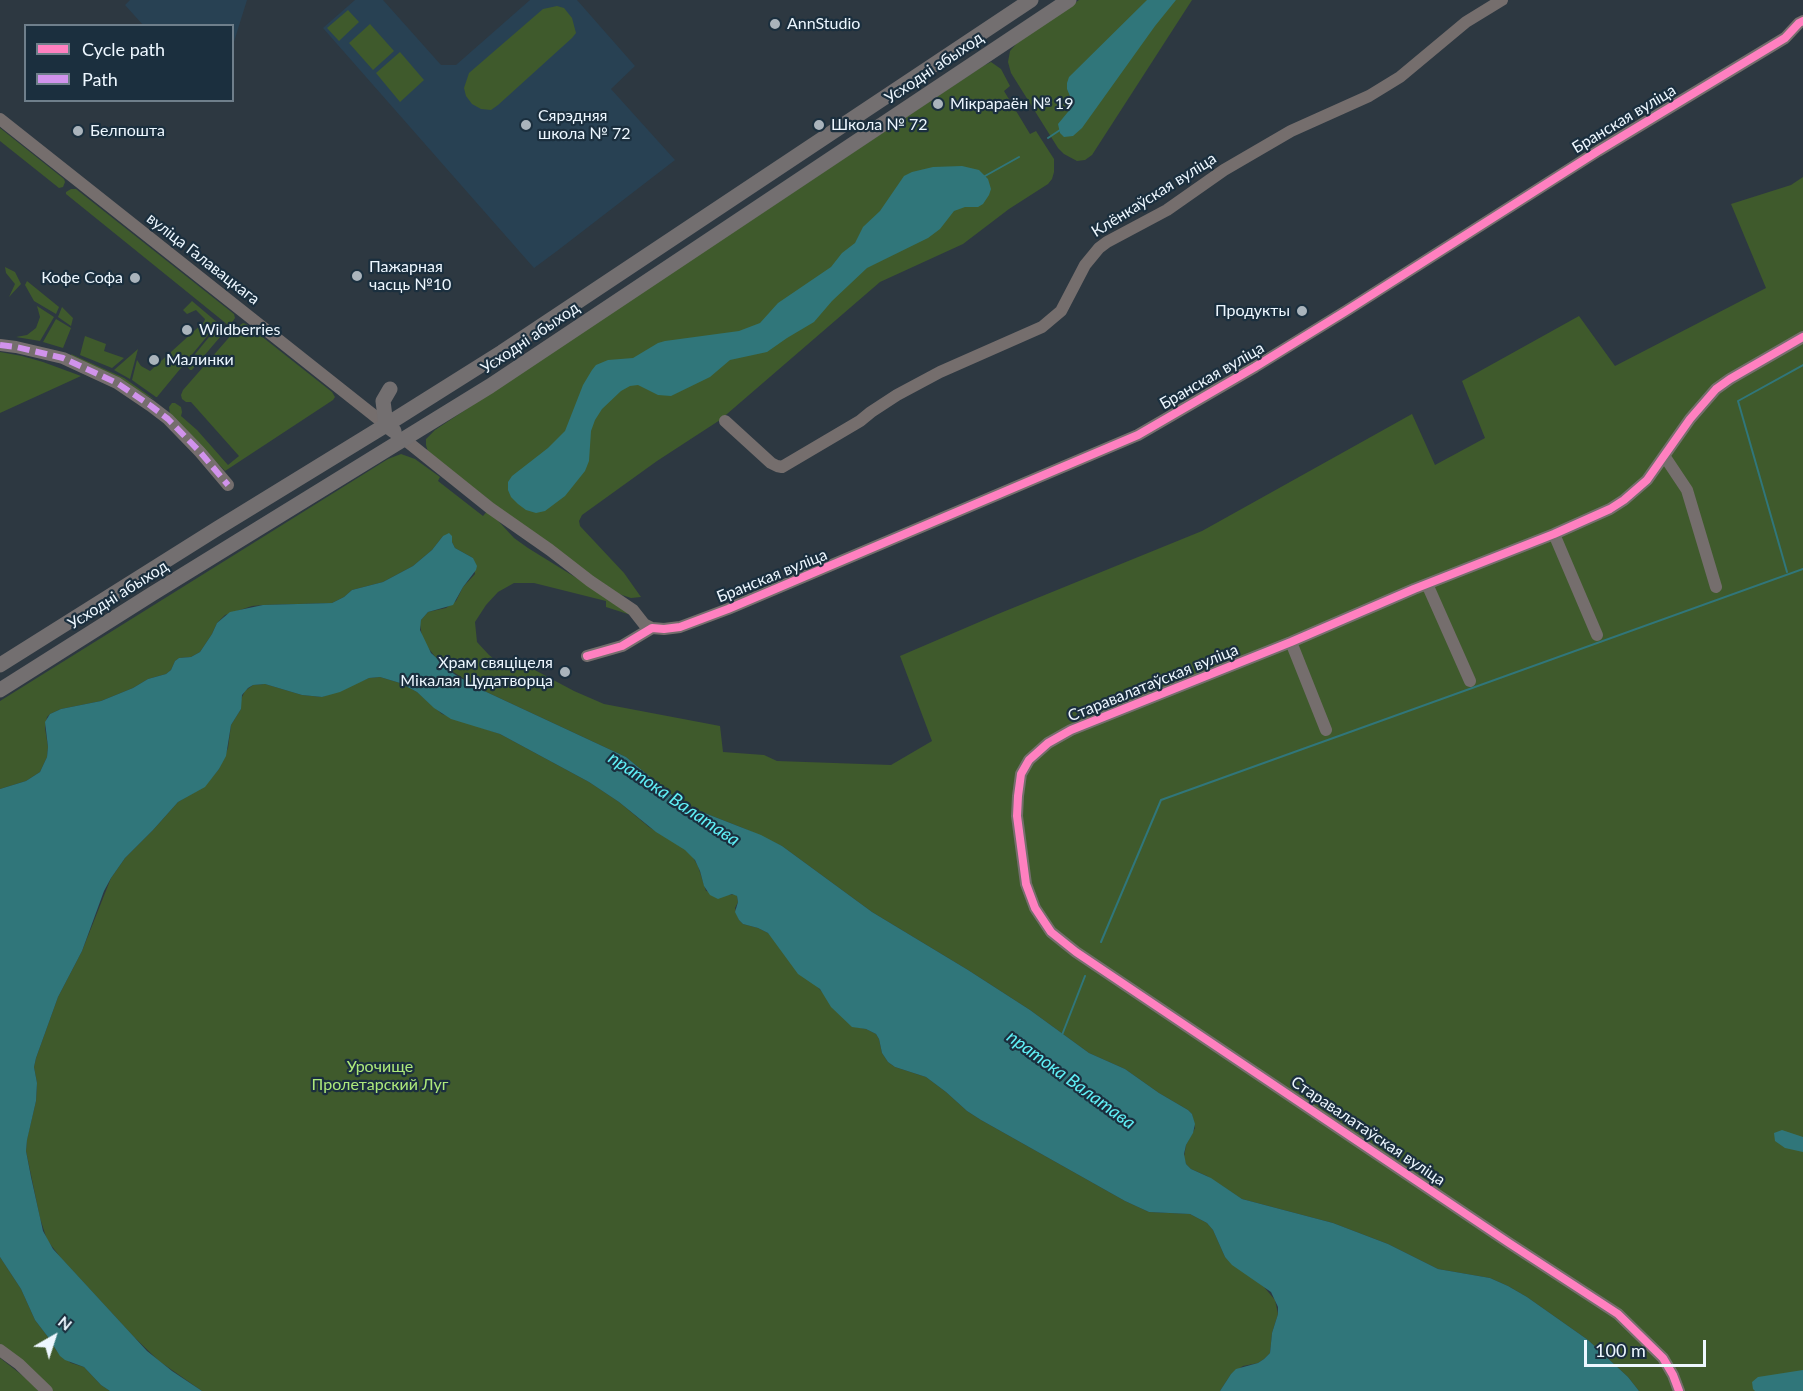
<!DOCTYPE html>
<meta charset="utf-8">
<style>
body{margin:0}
#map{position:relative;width:1803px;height:1391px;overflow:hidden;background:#2d3841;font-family:Lato,sans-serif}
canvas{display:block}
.legend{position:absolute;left:24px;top:24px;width:210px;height:78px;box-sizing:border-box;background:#1b2f3e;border:2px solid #6f7f8b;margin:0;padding:8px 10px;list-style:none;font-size:18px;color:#edf7ff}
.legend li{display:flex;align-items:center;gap:12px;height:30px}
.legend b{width:30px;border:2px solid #6f7f8b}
.north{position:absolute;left:24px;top:1307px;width:60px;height:60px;-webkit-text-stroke:4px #1b2f3e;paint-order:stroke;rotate:39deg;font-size:16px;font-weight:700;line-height:24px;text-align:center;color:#edf7ff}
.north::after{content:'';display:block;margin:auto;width:21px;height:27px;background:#edf7ff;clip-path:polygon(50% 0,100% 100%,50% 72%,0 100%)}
.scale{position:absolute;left:1584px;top:1340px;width:122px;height:27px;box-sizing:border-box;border:3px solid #edf7ff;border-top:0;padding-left:8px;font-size:18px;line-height:21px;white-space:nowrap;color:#edf7ff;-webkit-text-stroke:4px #1b2f3e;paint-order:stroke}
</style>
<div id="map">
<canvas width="1803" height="1391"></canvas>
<ul class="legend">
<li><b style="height:8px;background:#ff80c0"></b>Cycle path</li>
<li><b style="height:8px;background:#d193ec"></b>Path</li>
</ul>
<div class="north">N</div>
<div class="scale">100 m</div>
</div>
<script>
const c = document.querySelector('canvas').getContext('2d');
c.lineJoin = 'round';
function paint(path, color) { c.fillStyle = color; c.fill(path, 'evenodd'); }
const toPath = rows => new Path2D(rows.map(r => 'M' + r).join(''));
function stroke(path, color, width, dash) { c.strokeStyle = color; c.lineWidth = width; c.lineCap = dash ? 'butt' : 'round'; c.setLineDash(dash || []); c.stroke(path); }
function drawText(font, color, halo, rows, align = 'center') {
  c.font = font + ' Lato,sans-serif'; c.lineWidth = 4.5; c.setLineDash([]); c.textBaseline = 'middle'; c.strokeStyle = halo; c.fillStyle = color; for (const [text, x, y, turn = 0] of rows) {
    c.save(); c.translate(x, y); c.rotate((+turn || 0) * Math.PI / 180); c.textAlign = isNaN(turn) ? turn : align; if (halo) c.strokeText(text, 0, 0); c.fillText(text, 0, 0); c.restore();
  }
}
paint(toPath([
 [130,0,247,0,233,45,232,26,143,25,125,5],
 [355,0,383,0,441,65,456,65,530,0,577,0,635,66,611,89,675,160,557,251,534,268,323,28]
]), '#284153');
paint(toPath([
 [1079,0,1192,0,1092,155,1085,160,1077,161,1064,154,1058,148,1011,73,1008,62,1010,51,1017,43],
 [557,6,564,8,572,18,576,33,572,38,498,105,491,110,481,109,472,104,466,96,464,88,469,73,543,9],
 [348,10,359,22,339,41,327,28],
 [370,24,394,51,373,70,349,43],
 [400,52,424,80,400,102,376,73],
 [991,62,1001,69,1010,86,1004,91,1030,134,1036,131,1054,159,1054,172,1052,179,1048,184,1009,209,963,244,880,282,720,420,657,461,582,515,579,521,580,526,624,573,641,597,631,598,619,594,542,542,428,452,426,445,426,439,435,430,983,66],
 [0,128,64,179,65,182,63,187,59,188,0,141],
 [1803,177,1803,1391,1639,1391,1628,1377,1588,1340,1527,1297,1508,1286,1490,1278,1438,1269,1388,1244,1333,1223,1242,1199,1207,1176,1191,1169,1186,1164,1184,1157,1186,1145,1195,1128,1192,1114,1188,1110,1159,1093,1125,1069,1089,1053,1030,1010,968,970,872,912,782,846,743,828,684,805,626,757,480,689,444,666,437,659,425,644,422,637,420,624,421,620,428,612,446,608,456,601,463,587,475,574,473,558,455,548,452,542,452,538,443,536,432,550,413,566,383,582,352,590,344,597,332,603,263,605,252,606,225,615,217,623,212,634,200,652,191,657,179,658,175,661,171,670,166,674,148,679,133,688,101,701,61,709,50,714,47,717,45,728,48,747,47,757,40,772,26,781,0,789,0,701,388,459,401,454,415,459,440,477,438,481,483,516,488,510,514,538,528,548,604,595,634,616,606,607,606,601,534,583,514,583,498,592,486,605,475,622,477,642,489,655,498,662,513,662,531,668,574,691,604,704,720,726,723,752,764,755,777,761,891,765,932,741,900,656,998,614,1202,531,1412,414,1435,465,1485,438,1462,381,1579,316,1615,366,1766,288,1731,204,1791,185],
 [71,189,76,189,234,314,235,318,233,321,228,325,66,194,66,192],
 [5,267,15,272,21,284,9,297,15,284,6,273],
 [27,281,59,307,56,314,34,301,25,285],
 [192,301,218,323,157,397,156,397,132,380,137,360,141,366,150,371,204,322,205,319,196,310,187,314,183,310],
 [37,306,54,317,40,341,16,337,27,335,36,328,40,317],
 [62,307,73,318,71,326,58,317],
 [56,319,71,328,63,348,43,342],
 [243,323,246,324,332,392,335,397,333,400,225,471,170,414,169,407,172,403,175,403,181,407,182,412,181,416,197,430,228,465,239,456,191,402,186,402,182,399,181,395,183,390,240,325],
 [219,325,225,328,226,330,192,370,190,370,186,365],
 [85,336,106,344,104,351,124,358,112,368,80,355],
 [138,349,130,379,114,370],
 [0,352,22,356,43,362,81,376,0,413],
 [71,354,124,378,155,400,72,357],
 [380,677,400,683,417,692,442,714,500,734,589,782,619,802,649,827,685,849,691,854,698,866,706,891,728,895,735,894,737,896,738,902,735,908,739,920,743,924,758,928,768,933,824,994,832,1007,852,1026,866,1029,876,1034,879,1039,882,1053,888,1062,895,1067,926,1077,946,1092,967,1111,981,1120,1125,1201,1149,1212,1190,1214,1207,1223,1213,1230,1225,1257,1264,1287,1275,1300,1278,1314,1272,1333,1270,1353,1264,1359,1258,1363,1243,1366,1231,1374,1220,1391,202,1391,159,1361,134,1337,61,1258,47,1240,40,1218,26,1151,27,1139,36,1101,37,1083,34,1067,36,1058,58,997,82,951,111,878,125,858,153,830,178,802,205,786,219,769,228,748,231,725,241,709,241,699,245,691,253,685,265,684,302,695,322,697,369,678],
 [0,1257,21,1289,35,1320,48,1337,56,1350,71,1363,84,1367,101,1385,110,1391,51,1391,0,1344],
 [0,1358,27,1379,39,1391,0,1391]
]), '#3f5a2c');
paint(toPath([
 [1147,0,1176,0,1155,26,1082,128,1073,136,1064,137,1060,133,1058,124,1072,107,1072,101,1067,89,1067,83,1069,77],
 [962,166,979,170,988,179,991,189,989,195,983,204,978,207,965,207,954,211,940,229,928,238,867,268,832,301,814,322,787,338,767,352,730,360,710,377,671,396,658,395,638,385,630,386,621,391,602,409,595,420,591,431,589,461,585,471,565,496,545,511,536,513,526,510,518,504,511,497,508,490,508,482,512,476,548,448,565,431,583,385,592,370,596,365,608,360,633,358,658,343,665,341,739,331,760,323,778,303,831,267,842,253,855,243,863,227,880,211,904,176,912,172,933,167],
 [449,533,452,536,452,542,455,548,473,558,477,566,476,570,463,587,453,605,428,612,421,620,420,630,431,653,454,674,480,689,626,757,684,805,761,835,782,846,872,912,968,970,1030,1010,1089,1053,1125,1069,1159,1093,1188,1110,1192,1114,1195,1124,1193,1133,1186,1145,1184,1154,1186,1164,1191,1169,1211,1178,1242,1199,1333,1223,1388,1244,1438,1269,1490,1278,1508,1286,1527,1297,1588,1340,1628,1377,1639,1391,1220,1391,1231,1374,1236,1369,1258,1363,1264,1359,1270,1353,1272,1333,1278,1314,1278,1307,1271,1292,1232,1265,1225,1257,1213,1230,1207,1223,1190,1214,1149,1212,1125,1201,981,1120,967,1111,946,1092,926,1077,895,1067,888,1062,882,1053,879,1039,876,1034,866,1029,852,1027,831,1007,820,989,798,974,768,933,758,928,743,924,739,920,735,912,738,902,737,896,732,894,718,899,710,895,704,886,700,871,695,860,685,850,656,832,619,802,589,782,500,734,451,719,434,708,417,692,400,683,380,677,369,678,340,692,322,697,302,695,265,684,253,685,248,688,242,695,241,709,231,725,226,756,219,769,205,787,178,802,153,830,125,858,111,878,104,891,82,951,58,997,36,1058,34,1067,37,1083,36,1101,27,1140,26,1151,31,1177,43,1231,53,1249,147,1351,172,1371,202,1391,110,1391,101,1385,84,1367,65,1360,60,1356,48,1337,35,1320,21,1289,0,1257,0,789,26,781,40,772,47,757,48,747,45,722,50,714,61,709,101,701,133,688,148,679,166,674,171,670,175,661,179,658,191,657,200,652,212,634,217,623,230,612,263,605,332,603,344,597,352,590,383,582,413,566,432,550,443,536],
 [1782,1130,1803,1137,1803,1152,1785,1148,1775,1141,1774,1133],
 [1803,1370,1803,1391,1755,1391,1753,1389,1752,1382,1758,1377]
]), '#30767a');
stroke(toPath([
 [1048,138,1060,130],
 [985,176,1019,157],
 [1787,572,1738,401,1803,365],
 [1101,942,1161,800,1803,569],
 [1062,1035,1085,976]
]), '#30767a', 2);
stroke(toPath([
 [0,119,386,425],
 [0,345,16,347,63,358,117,383,151,406,168,419,200,452,228,485],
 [725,421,771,463,777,466,782,467,860,421,871,412,897,395,940,372,1042,327,1061,311,1085,265,1099,248,1107,242,1167,210,1224,170,1291,131,1369,96,1400,77,1466,22,1502,0],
 [404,439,490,508,550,550,590,581,633,610,644,624,652,628],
 [1665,457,1687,490,1716,587],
 [1554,534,1597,635],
 [1427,584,1470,681],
 [1291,642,1326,730],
 [587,656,622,646,652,628,664,629,680,627,728,609,1138,435,1255,367,1346,311,1598,151,1785,38,1799,23,1803,21],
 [0,1350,19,1364,47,1391],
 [1679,1391,1673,1375,1663,1358,1618,1314,1509,1243,1076,952,1051,932,1035,908,1026,884,1017,816,1018,796,1021,774,1029,760,1048,743,1071,730,1291,642,1414,589,1554,534,1610,509,1624,500,1647,480,1690,419,1716,389,1730,379,1803,337]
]), '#756e6d', 12);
stroke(toPath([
 [390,389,383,401,386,425,394,431],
 [0,665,218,528,386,425,502,352,1031,0],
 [0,690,152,594,490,386,1069,0]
]), '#736f70', 15);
stroke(toPath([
 [0,345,16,347,63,358,117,383,151,406,168,419,200,452,228,485]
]), '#d193ec', 6, [12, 6]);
stroke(toPath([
 [587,656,622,646,652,628,664,629,680,627,728,609,1138,435,1255,367,1346,311,1598,151,1785,38,1799,23,1803,21],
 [1679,1391,1673,1375,1663,1358,1618,1314,1509,1243,1076,952,1051,932,1035,908,1026,884,1017,816,1018,796,1021,774,1029,760,1048,743,1071,730,1291,642,1414,589,1554,534,1610,509,1624,500,1647,480,1690,419,1716,389,1730,379,1803,337]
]), '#ff80c0', 8);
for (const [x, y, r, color] of [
 [775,24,6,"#aab4bc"],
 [938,104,6,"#aab4bc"],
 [526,125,6,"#aab4bc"],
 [819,125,6,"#aab4bc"],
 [78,131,6,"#aab4bc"],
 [357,276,6,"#aab4bc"],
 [135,278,6,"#aab4bc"],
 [1302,311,6,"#aab4bc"],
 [187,330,6,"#aab4bc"],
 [154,360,6,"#aab4bc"],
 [565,672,6,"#aab4bc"]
]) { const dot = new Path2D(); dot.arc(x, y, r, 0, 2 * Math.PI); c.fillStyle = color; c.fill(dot); stroke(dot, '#1b2f3e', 2); }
drawText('16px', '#edf7ff', '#1b2f3e', [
 ["AnnStudio",787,24],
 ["Мікрараён № 19",950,104],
 ["Сярэдняя",538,116],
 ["школа № 72",538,134],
 ["Школа № 72",831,125],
 ["Белпошта",90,131],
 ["Пажарная",369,267],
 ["часць №10",369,285],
 ["Кофе Софа",123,278,"right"],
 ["Продукты",1290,311,"right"],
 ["Wildberries",199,330],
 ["Малинки",166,360],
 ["Храм свяціцеля",553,663,"right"],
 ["Мікалая Цудатворца",553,681,"right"]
], 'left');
drawText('16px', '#edf7ff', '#1b2f3e', [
 ["Усходні абыход",934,68,-34],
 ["Бранская вуліца",1624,119,-31],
 ["Клёнкаўская вуліца",1154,195,-32],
 ["вуліца Галавацкага",203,259,38],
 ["Усходні абыход",530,338,-34],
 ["Бранская вуліца",1212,376,-30],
 ["Бранская вуліца",772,576,-22],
 ["Усходні абыход",118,595,-32],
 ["Старавалатаўская вуліца",1153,683,-22],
 ["Старавалатаўская вуліца",1368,1131,34]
]);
drawText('16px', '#ade97b', '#1b2f3e', [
 ["Урочище",380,1067],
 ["Пролетарский Луг",380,1085]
]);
drawText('italic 18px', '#60f0f7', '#1b2f3e', [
 ["пратока Валатава",674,799,34],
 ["пратока Валатава",1071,1080,36]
]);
</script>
